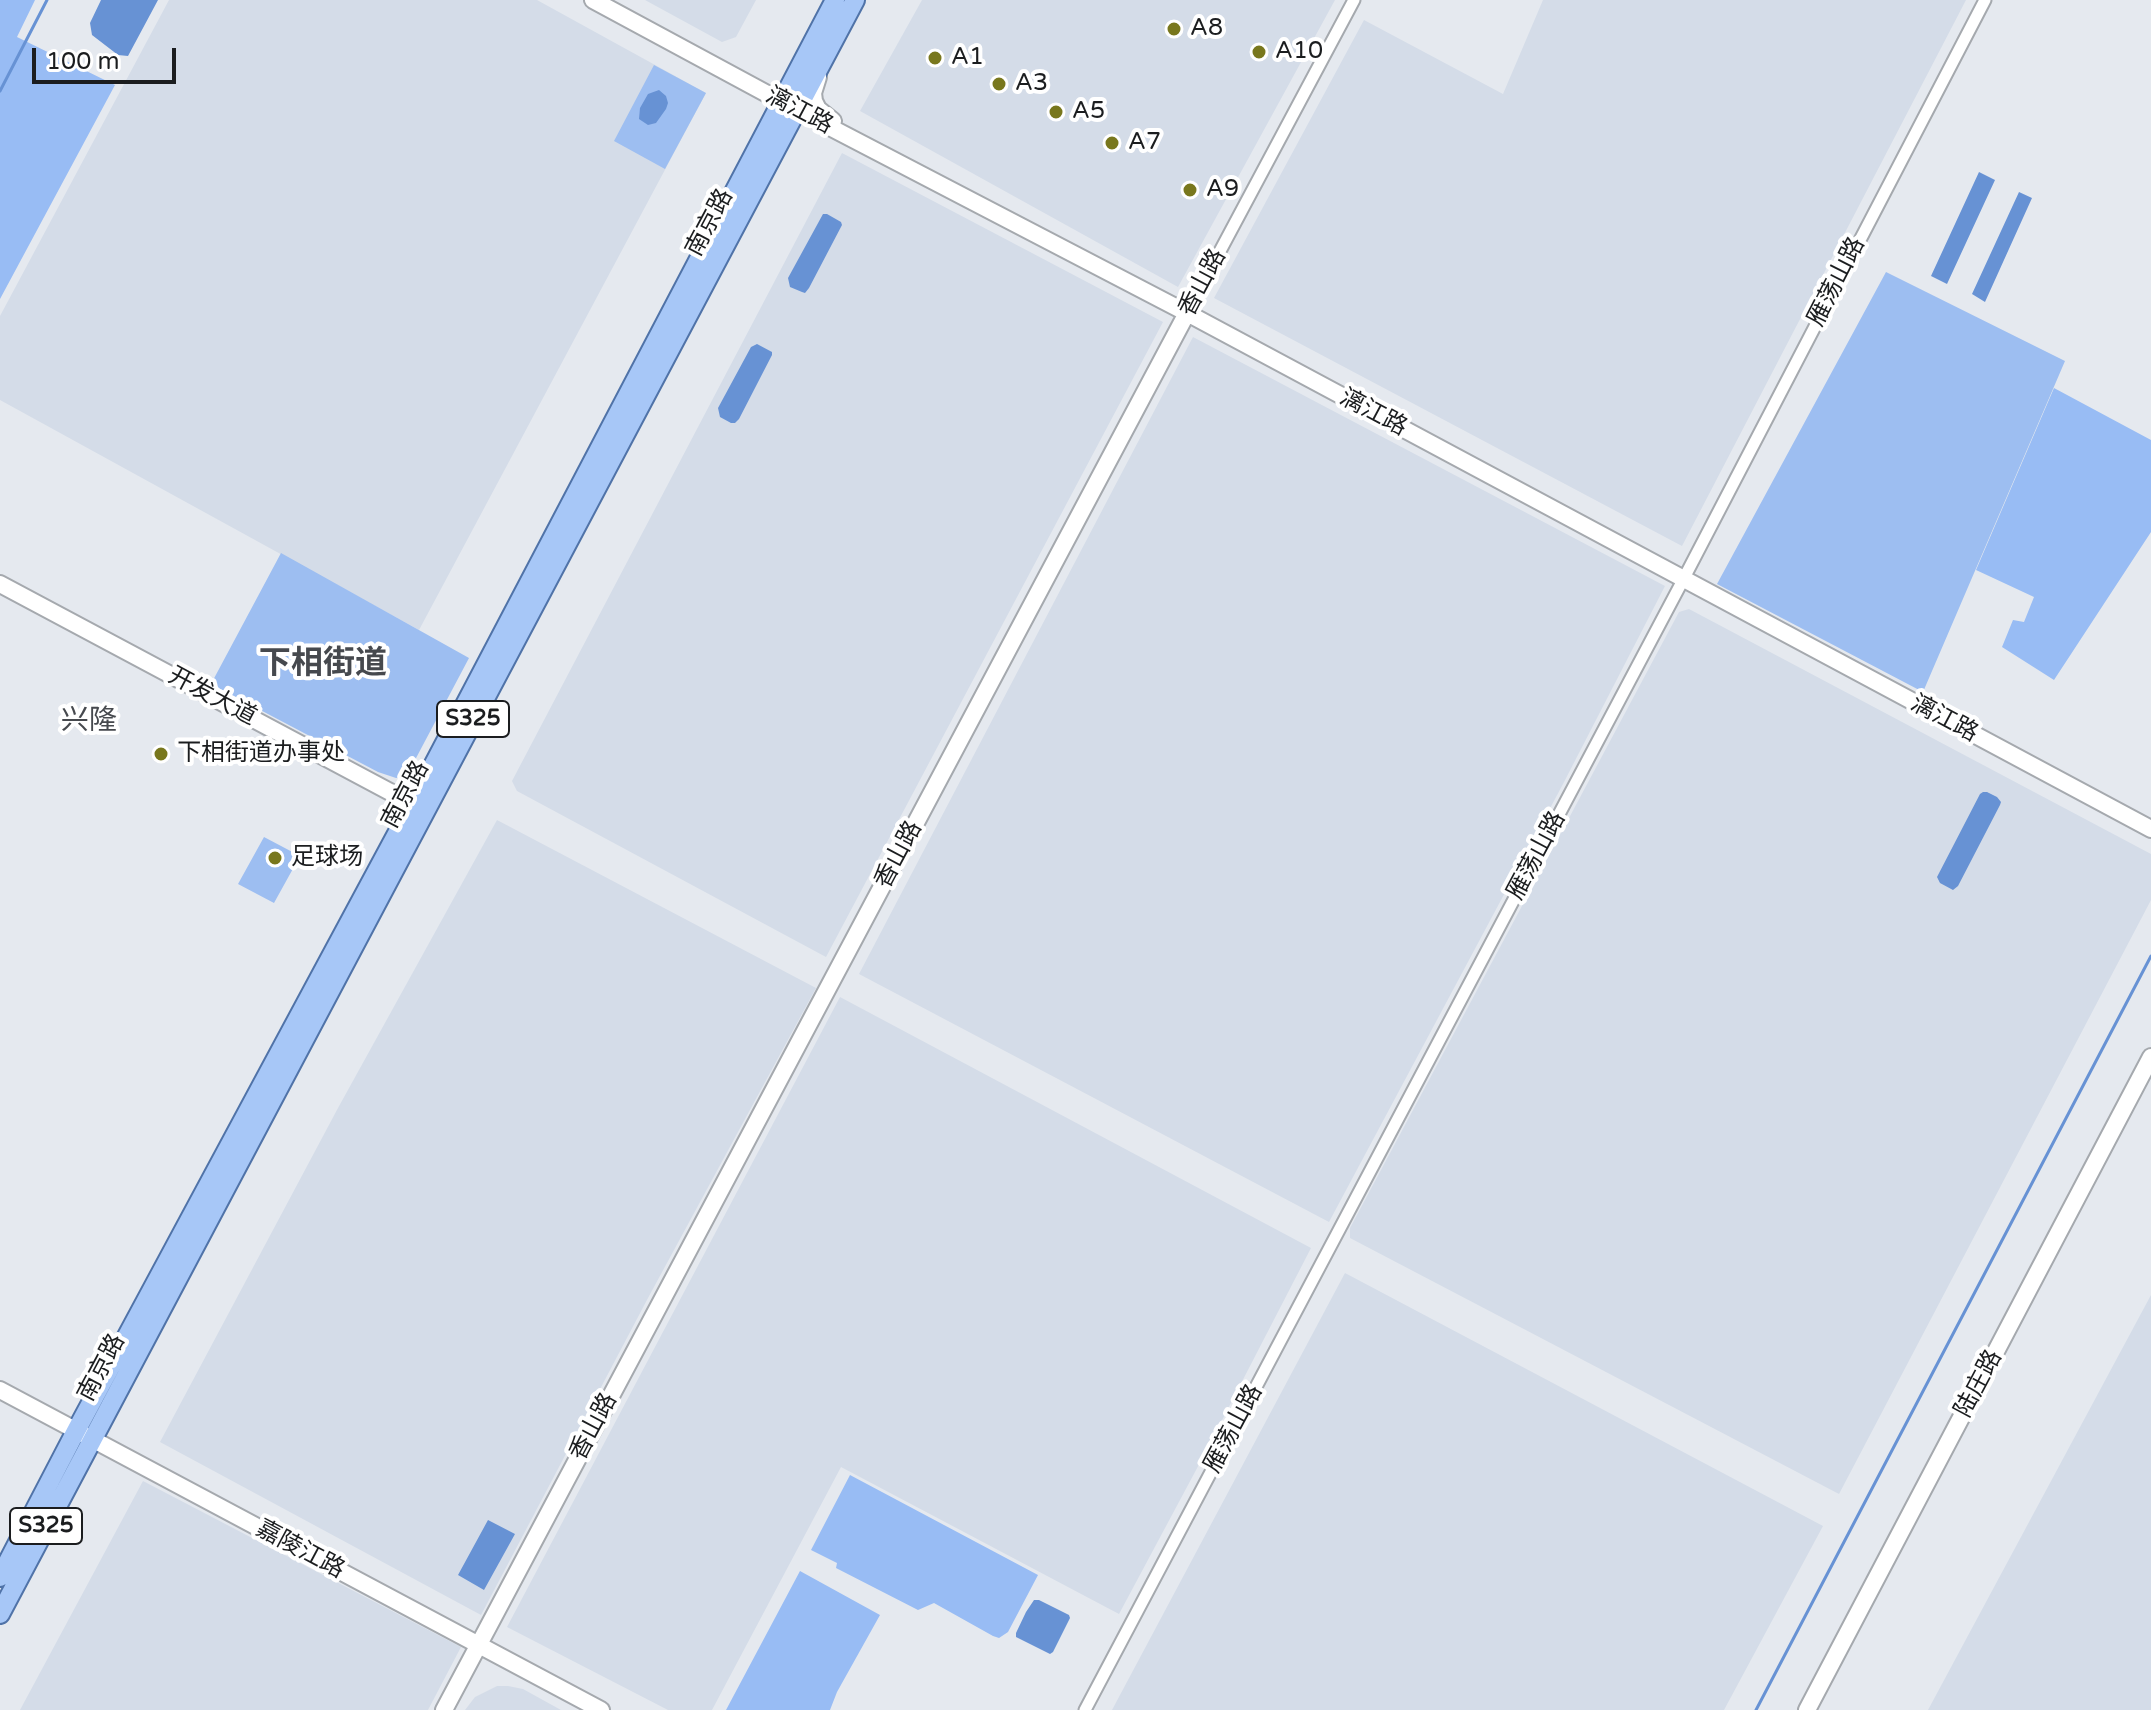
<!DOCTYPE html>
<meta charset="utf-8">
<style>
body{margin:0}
#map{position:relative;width:2151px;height:1710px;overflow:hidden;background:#e5e9ef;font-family:"Varela Round",sans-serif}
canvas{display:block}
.scale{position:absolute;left:32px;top:48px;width:144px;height:36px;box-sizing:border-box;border:4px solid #1b1d1f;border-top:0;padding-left:10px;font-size:24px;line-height:28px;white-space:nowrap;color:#1b1d1f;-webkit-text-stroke:6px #fff;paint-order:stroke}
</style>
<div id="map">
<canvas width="2151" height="1710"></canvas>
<div class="scale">100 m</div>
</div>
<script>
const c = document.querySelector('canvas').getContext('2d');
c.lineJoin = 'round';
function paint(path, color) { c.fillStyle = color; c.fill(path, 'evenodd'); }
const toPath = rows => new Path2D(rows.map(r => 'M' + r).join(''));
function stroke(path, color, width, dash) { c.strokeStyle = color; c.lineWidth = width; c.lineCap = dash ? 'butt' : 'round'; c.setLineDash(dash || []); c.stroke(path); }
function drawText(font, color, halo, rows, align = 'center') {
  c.font = font + ' "Varela Round","Noto Sans SC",sans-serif'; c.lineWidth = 8; c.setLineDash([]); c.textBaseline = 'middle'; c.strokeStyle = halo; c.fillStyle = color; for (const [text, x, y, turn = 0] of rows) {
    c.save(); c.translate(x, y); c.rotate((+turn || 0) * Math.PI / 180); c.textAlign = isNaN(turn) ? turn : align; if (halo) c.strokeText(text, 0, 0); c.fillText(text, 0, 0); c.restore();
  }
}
paint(toPath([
 [169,0,537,0,706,93,419,630,0,400,0,316],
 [645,0,756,0,736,37,722,42],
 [922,0,1335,0,1178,287,860,111],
 [1543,0,1966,0,1682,546,1214,298,1364,20,1503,94],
 [842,153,1163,322,826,957,517,791,512,781],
 [1193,337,1665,586,1563,784,1329,1222,859,974],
 [1689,609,2151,854,2151,900,1839,1494,1350,1238,1350,1228,1679,612],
 [497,820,816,988,648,1298,481,1615,160,1442,338,1108],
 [840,997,1311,1248,1203,1457,1119,1614,841,1467,712,1710,668,1710,507,1627],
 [1345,1273,1823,1526,1724,1710,1112,1710],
 [2151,1295,2151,1710,1928,1710],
 [143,1481,461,1647,428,1710,20,1710],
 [497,1686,508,1686,523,1689,561,1710,465,1710,475,1697]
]), '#d4dce8');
paint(toPath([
 [654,65,706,93,665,169,614,141],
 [1886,272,2065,361,1923,692,1717,584],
 [281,553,469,658,406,777,396,778,378,772,211,684],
 [264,837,300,856,274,903,238,884]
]), '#9dbef1');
paint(toPath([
 [0,0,35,0,17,37,115,85,0,299],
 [2054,388,2151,440,2151,532,2054,680,2002,647,2013,620,2024,622,2034,597,1976,570],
 [850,1475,1038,1575,1008,1632,999,1638,993,1636,934,1603,918,1610,836,1568,837,1563,811,1550],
 [800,1571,880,1615,837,1692,830,1710,726,1710]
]), '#98bcf4');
paint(toPath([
 [101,0,158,0,128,56,118,55,92,35,90,23],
 [659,90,666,96,668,103,666,109,656,123,648,125,639,119,640,108,648,94],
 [1979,172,1995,180,1947,284,1931,276],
 [2019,192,2032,198,1985,302,1972,294],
 [823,214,827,214,841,222,842,225,809,288,805,293,802,292,790,287,788,278],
 [757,344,772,352,772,355,739,419,735,423,731,423,720,417,718,408,751,347],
 [1983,792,1987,792,1997,797,2001,802,2000,805,1958,886,1953,890,1940,883,1937,877,1980,794],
 [488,1520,515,1534,484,1590,458,1575],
 [1034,1600,1039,1600,1069,1615,1070,1618,1053,1652,1050,1654,1016,1637,1016,1633,1026,1612]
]), '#6792d4');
stroke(toPath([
 [0,91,47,0],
 [1756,1710,2151,956]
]), '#6792d4', 3);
const street = toPath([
 [1187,313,1354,0],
 [1085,1710,1683,580,1985,0]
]);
const secondary = toPath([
 [593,0,797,110,1187,313,2151,829],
 [818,77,813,93,814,101,818,109,833,121],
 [0,584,422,809],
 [0,1390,601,1710],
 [444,1710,1187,313],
 [1807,1710,2151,1057]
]);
const primary = toPath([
 [0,1577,76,1431,413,804,835,0],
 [0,1614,855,0]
]);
stroke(street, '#a5a9ae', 15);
stroke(secondary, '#a5a9ae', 20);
stroke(primary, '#5073a8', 22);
stroke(street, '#fff', 11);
stroke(secondary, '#fff', 16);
stroke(primary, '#a7c7f7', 18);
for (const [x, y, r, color] of [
 [1174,29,8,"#78771d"],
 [1259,52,8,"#78771d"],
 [935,58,8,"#78771d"],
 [999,84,8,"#78771d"],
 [1056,112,8,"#78771d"],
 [1112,143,8,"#78771d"],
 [1190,190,8,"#78771d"],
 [161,754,8,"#78771d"],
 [275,858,8,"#78771d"]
]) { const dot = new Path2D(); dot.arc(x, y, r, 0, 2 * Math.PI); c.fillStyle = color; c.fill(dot); stroke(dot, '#fff', 3); }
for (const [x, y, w] of [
 [473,719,72],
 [46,1526,72]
]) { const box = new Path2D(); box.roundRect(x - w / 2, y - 18, w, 36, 6); c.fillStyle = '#fff'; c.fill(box); stroke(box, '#1b1d1f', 2); }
drawText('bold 22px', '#1b1d1f', null, [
 ["S325",473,719],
 ["S325",46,1526]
]);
drawText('24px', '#1b1d1f', '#fff', [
 ["A8",1190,29],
 ["A10",1275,52],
 ["A1",951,58],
 ["A3",1015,84],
 ["A5",1072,112],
 ["A7",1128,143],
 ["A9",1206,190],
 ["下相街道办事处",177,754],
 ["足球场",291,858]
], 'left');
drawText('24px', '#1b1d1f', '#fff', [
 ["漓江路",799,111,28],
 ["南京路",710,223,-62],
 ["雁荡山路",1837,282,-63],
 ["香山路",1203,283,-62],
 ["漓江路",1373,413,28],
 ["开发大道",212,697,28],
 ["漓江路",1944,719,28],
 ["南京路",406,795,-62],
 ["香山路",899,855,-62],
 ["雁荡山路",1537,856,-62],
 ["南京路",102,1368,-62],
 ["陆庄路",1979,1384,-62],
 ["香山路",594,1427,-62],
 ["雁荡山路",1234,1429,-62],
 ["嘉陵江路",300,1550,28]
]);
drawText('28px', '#46494e', '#fff', [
 ["兴隆",89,722]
]);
drawText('bold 32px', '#46494e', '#fff', [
 ["下相街道",323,665]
]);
</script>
